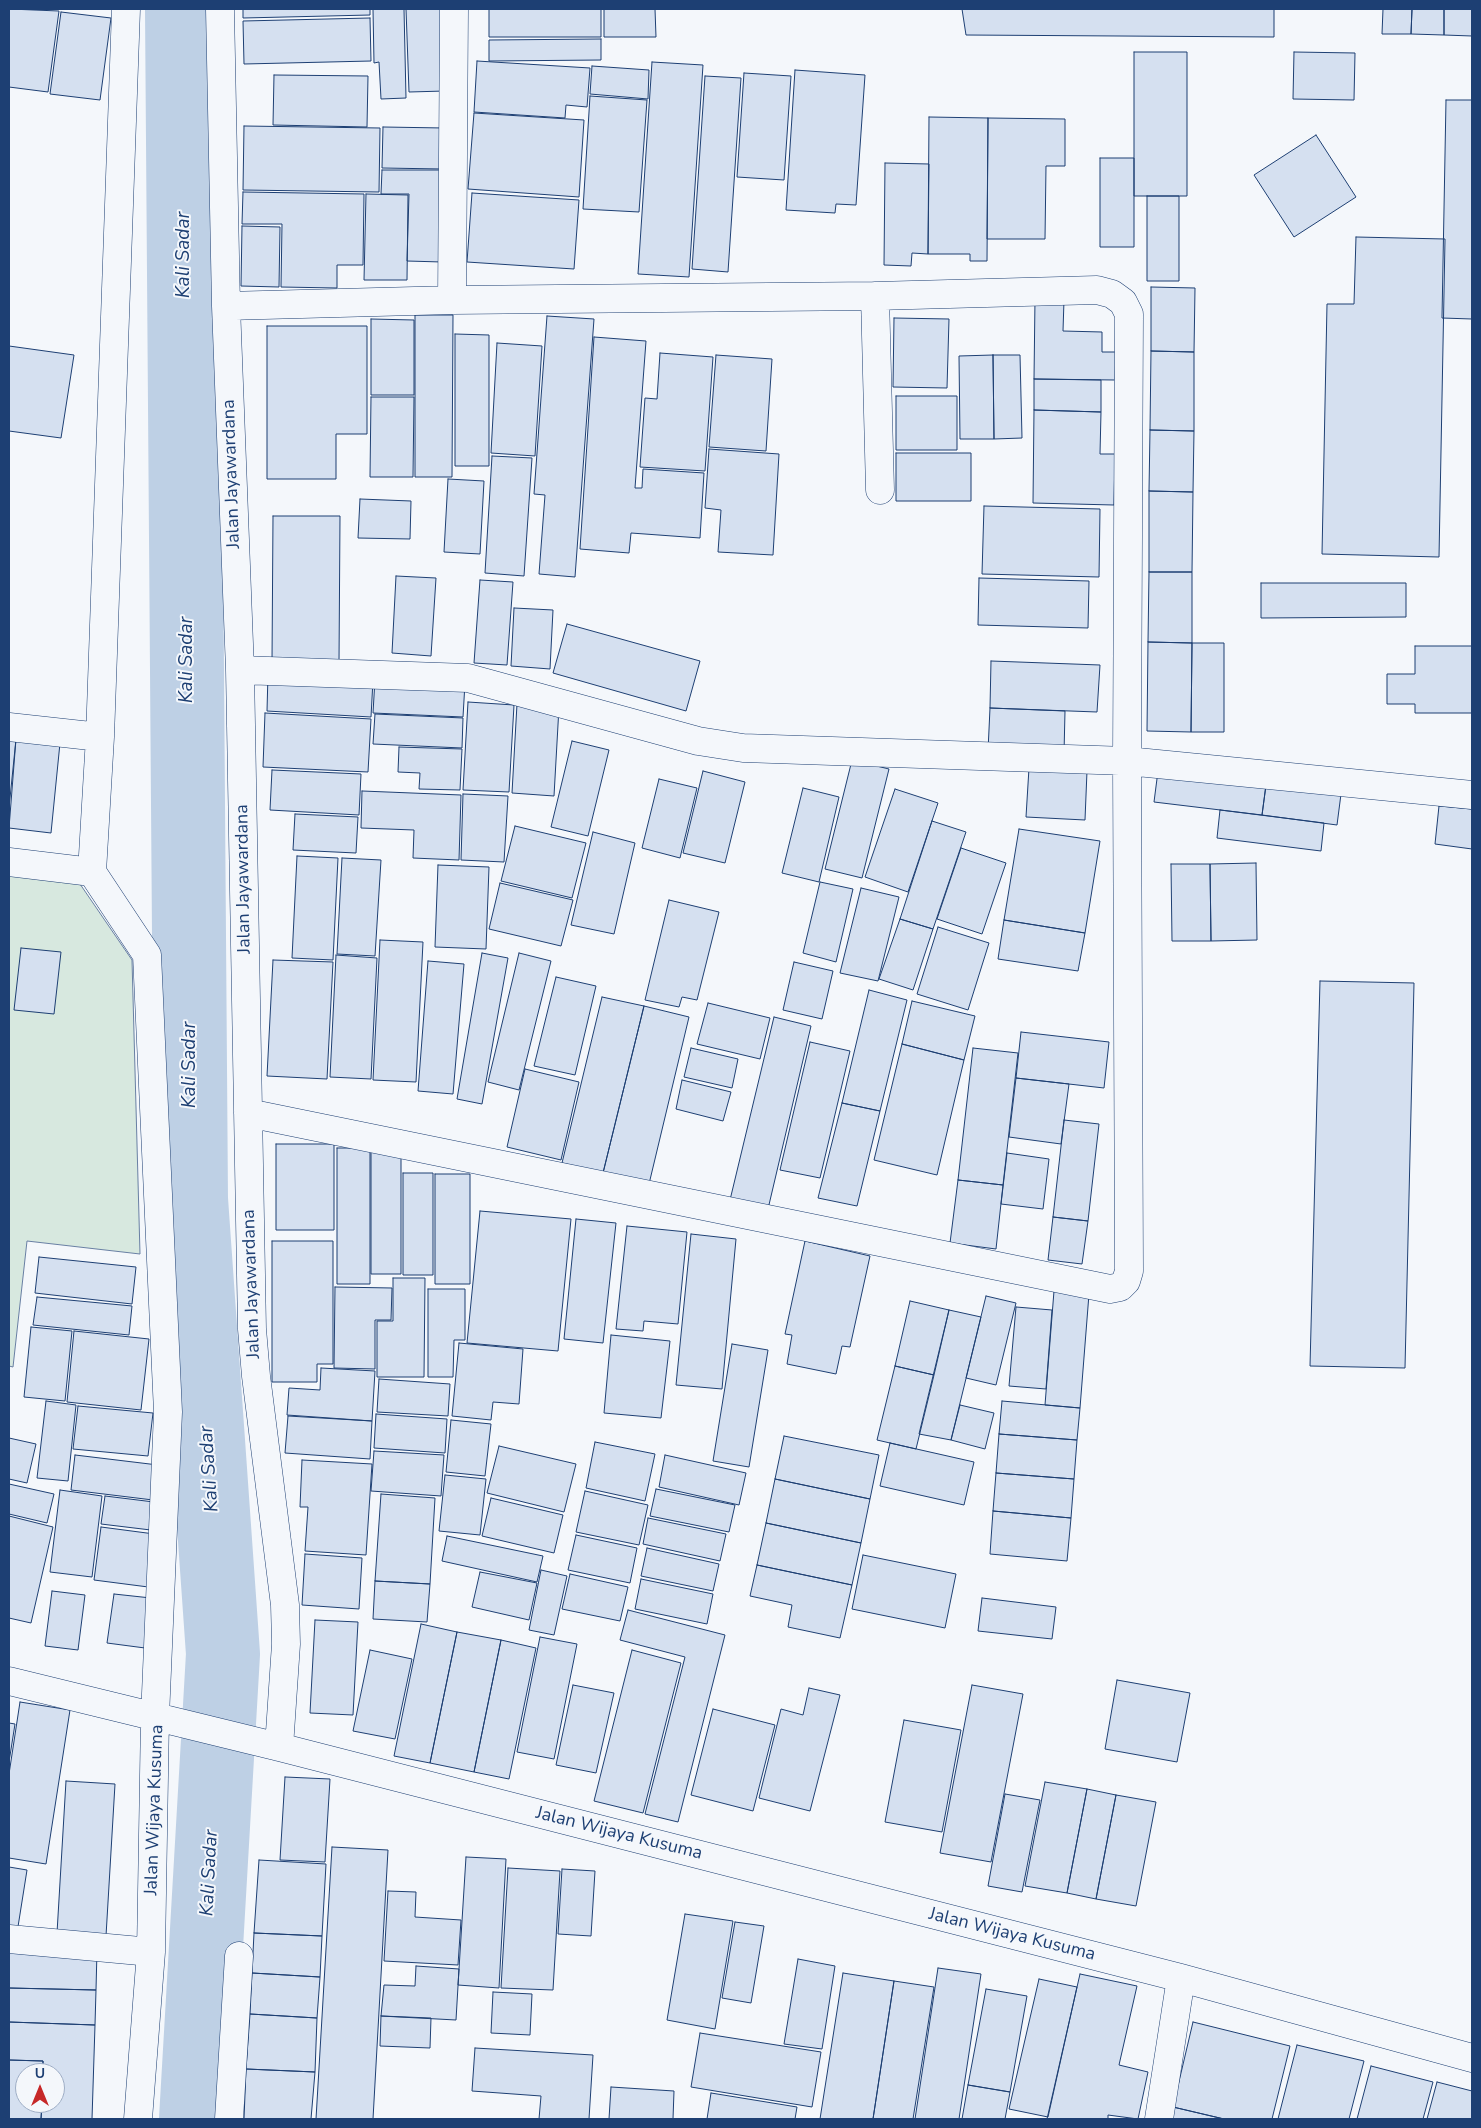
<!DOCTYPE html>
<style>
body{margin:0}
#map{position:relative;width:1481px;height:2128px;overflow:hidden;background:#f4f7fb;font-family:"Nunito Sans",sans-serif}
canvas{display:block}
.frame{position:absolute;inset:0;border:10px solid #1d3f73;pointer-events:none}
.north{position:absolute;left:15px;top:2063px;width:50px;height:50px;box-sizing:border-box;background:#f4f7fb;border:1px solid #9eadc5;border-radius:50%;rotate:0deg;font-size:14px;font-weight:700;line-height:20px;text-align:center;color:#1d3f73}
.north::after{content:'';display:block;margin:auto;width:18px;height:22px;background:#c62828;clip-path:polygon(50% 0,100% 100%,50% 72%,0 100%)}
</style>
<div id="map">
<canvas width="1481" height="2128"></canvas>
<div class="frame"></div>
<div class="north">U</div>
</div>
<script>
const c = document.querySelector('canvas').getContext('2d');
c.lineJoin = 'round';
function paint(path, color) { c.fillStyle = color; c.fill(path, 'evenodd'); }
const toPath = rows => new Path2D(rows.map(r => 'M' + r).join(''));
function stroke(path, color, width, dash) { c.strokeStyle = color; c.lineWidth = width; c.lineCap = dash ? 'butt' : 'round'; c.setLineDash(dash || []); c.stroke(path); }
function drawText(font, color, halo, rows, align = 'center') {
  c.font = font + ' "Nunito Sans",sans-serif'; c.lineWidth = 4; c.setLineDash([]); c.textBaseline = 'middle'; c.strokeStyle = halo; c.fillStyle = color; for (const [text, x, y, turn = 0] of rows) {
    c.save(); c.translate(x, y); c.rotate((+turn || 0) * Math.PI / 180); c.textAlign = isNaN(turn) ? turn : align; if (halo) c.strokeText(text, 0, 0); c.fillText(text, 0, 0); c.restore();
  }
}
const green = toPath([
 [9,875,80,884,132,960,140,1254,27,1241,13,1367,9,1366,9,875]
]);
paint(green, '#d7e8df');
stroke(green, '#687fa3', 1);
stroke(toPath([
 [182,9,191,1199,223,1654,196,2119]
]), '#bed0e5', 74);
const building = toPath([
 [9,9,59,11,48,92,9,87,9,9],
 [243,9,370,9,370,15,243,18,243,9],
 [373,9,404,9,406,98,381,99,379,62,374,63,373,9],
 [406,9,443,9,445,91,409,92,406,9],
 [489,9,601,9,601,37,489,37,489,9],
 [604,9,655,9,656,37,604,37,604,9],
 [962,9,1274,9,1274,37,966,35,962,9],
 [1383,9,1412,9,1411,34,1382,34,1383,9],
 [1412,9,1444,9,1444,35,1411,34,1412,9],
 [1444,9,1472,9,1472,36,1444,35,1444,9],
 [61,12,111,18,100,100,50,94,61,12],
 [370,18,371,61,244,64,243,21,370,18],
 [601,39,601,60,489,61,489,40,601,39],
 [1134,52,1187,52,1187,196,1134,196,1134,52],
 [1294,52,1355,53,1354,100,1293,99,1294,52],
 [477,61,590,68,587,107,566,105,565,118,474,112,477,61],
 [652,62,703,65,689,277,638,274,652,62],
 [592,66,649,70,648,99,590,94,592,66],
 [795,70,865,75,856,205,836,204,835,213,786,210,795,70],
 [744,73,791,76,784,180,737,177,744,73],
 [274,75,368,76,367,127,273,125,274,75],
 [705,76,741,78,728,272,692,269,705,76],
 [590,96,647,100,639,212,583,209,590,96],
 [1446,100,1472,100,1472,319,1442,318,1446,100],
 [474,113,584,120,579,197,468,189,474,113],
 [929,117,988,118,987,261,970,261,970,254,928,254,929,117],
 [988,118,1065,119,1065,166,1046,166,1045,239,987,239,988,118],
 [244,126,380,128,379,192,243,190,244,126],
 [383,127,444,128,443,169,382,168,383,127],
 [1316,135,1356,197,1294,237,1254,175,1316,135],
 [1100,158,1134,158,1134,247,1100,247,1100,158],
 [885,163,929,164,928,254,912,253,911,266,884,265,885,163],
 [382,170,443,170,442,262,407,261,409,194,381,194,382,170],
 [243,192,364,194,363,265,337,265,337,288,281,287,282,224,242,224,243,192],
 [472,193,579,200,574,269,467,262,472,193],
 [366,194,408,195,407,280,364,280,366,194],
 [1147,196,1179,196,1179,281,1147,281,1147,196],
 [242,226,280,227,279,287,241,286,242,226],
 [1356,237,1445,239,1439,557,1322,554,1327,304,1354,304,1356,237],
 [1151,287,1195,288,1194,352,1151,351,1151,287],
 [1035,299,1064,300,1063,331,1102,332,1102,352,1116,352,1115,380,1034,379,1035,299],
 [415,315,453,315,452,477,415,477,415,315],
 [547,316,594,319,575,577,539,574,545,495,534,494,547,316],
 [894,318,949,319,947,388,893,387,894,318],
 [371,319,414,320,414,395,371,395,371,319],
 [267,326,367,326,367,434,336,434,336,479,267,479,267,326],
 [455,334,489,335,489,466,455,466,455,334],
 [594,337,646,341,635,488,642,488,643,469,704,473,700,538,631,533,629,553,580,549,594,337],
 [497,343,542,346,535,456,491,453,497,343],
 [9,346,74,355,61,438,9,431,9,346],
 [1151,351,1194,352,1194,431,1150,430,1151,351],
 [660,353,713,357,705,471,640,467,645,398,657,399,660,353],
 [716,355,772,359,766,451,709,447,716,355],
 [993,355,994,439,960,439,959,356,993,355],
 [993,355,1020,355,1022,438,994,439,993,355],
 [1034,379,1101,380,1101,412,1034,410,1034,379],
 [896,396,957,396,957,450,896,450,896,396],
 [371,397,414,397,413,477,370,477,371,397],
 [1034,410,1101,412,1100,454,1115,454,1114,505,1033,503,1034,410],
 [1150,430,1194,431,1193,492,1149,491,1150,430],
 [709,449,779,454,773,555,718,552,721,510,705,508,709,449],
 [896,453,971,453,971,501,896,501,896,453],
 [492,456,532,458,524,576,485,573,492,456],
 [448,479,484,481,480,554,444,552,448,479],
 [1149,491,1193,492,1192,572,1149,572,1149,491],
 [360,499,411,501,410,539,358,538,360,499],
 [984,506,1100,509,1099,577,982,574,984,506],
 [273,516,340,516,339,662,272,661,273,516],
 [1149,572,1192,572,1192,643,1148,642,1149,572],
 [396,576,436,578,431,656,392,653,396,576],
 [979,578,1089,581,1088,628,978,625,979,578],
 [480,580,513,582,507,665,474,663,480,580],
 [1261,583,1406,583,1406,617,1261,618,1261,583],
 [514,608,553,610,550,669,511,666,514,608],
 [567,624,700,661,686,711,553,673,567,624],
 [1148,642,1192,643,1191,732,1147,731,1148,642],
 [1192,643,1224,643,1224,732,1191,732,1192,643],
 [1415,646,1472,646,1472,713,1415,713,1415,704,1387,704,1387,674,1415,674,1415,646],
 [991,661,1100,665,1097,712,990,708,991,661],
 [268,674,373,680,371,717,267,711,268,674],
 [375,679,465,683,463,717,373,713,375,679],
 [468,702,514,705,509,792,463,790,468,702],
 [517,704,559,707,554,796,512,793,517,704],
 [990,708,1065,711,1064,754,988,751,990,708],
 [265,713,371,719,368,772,263,767,265,713],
 [375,714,463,718,462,748,373,744,375,714],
 [9,739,16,739,9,808,9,739],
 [16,739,60,743,51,833,9,828,16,739],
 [572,741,609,750,588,836,551,827,572,741],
 [399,747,462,749,460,790,419,789,420,773,398,772,399,747],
 [852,760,889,769,862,878,825,869,852,760],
 [1029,768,1087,771,1085,820,1026,817,1029,768],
 [272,770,361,774,359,815,270,810,272,770],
 [703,771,745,782,725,863,683,853,703,771],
 [1158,771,1266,785,1262,815,1154,802,1158,771],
 [659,779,697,788,680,858,642,848,659,779],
 [1266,785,1341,794,1337,825,1262,815,1266,785],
 [803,788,839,797,819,882,782,873,803,788],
 [895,789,938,803,908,892,865,877,895,789],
 [362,791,461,795,459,860,413,858,414,830,361,828,362,791],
 [463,794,508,796,504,862,461,860,463,794],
 [1439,806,1472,809,1472,849,1435,844,1439,806],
 [1220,810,1324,823,1321,851,1217,838,1220,810],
 [295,814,358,817,356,853,293,850,295,814],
 [932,821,966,832,933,929,900,919,932,821],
 [515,826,586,843,572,898,501,881,515,826],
 [1019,829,1100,841,1085,933,1004,920,1019,829],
 [593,832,635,843,614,934,571,925,593,832],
 [961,848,1006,863,982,934,937,919,961,848],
 [297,856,338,858,333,960,292,958,297,856],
 [342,858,381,860,375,956,337,954,342,858],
 [1256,863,1257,940,1211,941,1210,864,1256,863],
 [1171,864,1210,864,1211,941,1172,941,1171,864],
 [438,865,489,867,486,949,435,947,438,865],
 [820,882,853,889,836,962,803,953,820,882],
 [500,883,573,900,561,946,489,929,500,883],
 [861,888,899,897,878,981,840,973,861,888],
 [669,900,719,912,697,1000,682,997,679,1007,645,1000,669,900],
 [900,919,933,929,913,990,879,979,900,919],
 [1004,920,1085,933,1078,971,998,959,1004,920],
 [938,927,989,943,968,1010,917,994,938,927],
 [380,940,423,942,416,1082,373,1080,380,940],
 [21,948,61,952,54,1014,14,1010,21,948],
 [482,953,508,958,482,1104,457,1099,482,953],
 [519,953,551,961,519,1090,488,1082,519,953],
 [336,955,377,958,371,1079,330,1077,336,955],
 [273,960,333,962,327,1079,267,1076,273,960],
 [428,961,464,964,453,1094,418,1091,428,961],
 [794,962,833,971,822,1019,783,1010,794,962],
 [556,977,596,986,575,1075,534,1066,556,977],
 [1320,981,1414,983,1405,1368,1310,1366,1320,981],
 [869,990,907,1000,880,1111,842,1103,869,990],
 [602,997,644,1006,603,1173,562,1163,602,997],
 [912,1001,975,1016,964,1060,902,1044,912,1001],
 [708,1003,770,1018,760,1059,697,1044,708,1003],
 [644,1006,689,1017,649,1184,603,1173,644,1006],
 [774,1017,811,1026,768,1209,730,1200,774,1017],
 [1021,1032,1109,1042,1104,1088,1016,1078,1021,1032],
 [810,1042,850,1051,820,1178,780,1170,810,1042],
 [902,1044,964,1060,937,1175,874,1160,902,1044],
 [691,1048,738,1059,732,1088,684,1077,691,1048],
 [973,1048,1018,1053,1003,1185,958,1180,973,1048],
 [525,1069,579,1082,561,1160,507,1147,525,1069],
 [1016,1078,1069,1084,1061,1144,1009,1137,1016,1078],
 [682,1080,731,1092,723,1121,676,1109,682,1080],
 [842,1103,880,1111,857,1206,818,1198,842,1103],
 [1064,1120,1099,1124,1088,1221,1053,1217,1064,1120],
 [276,1144,334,1144,334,1230,276,1230,276,1144],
 [337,1148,370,1148,370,1284,337,1284,337,1148],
 [371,1152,401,1152,401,1274,371,1274,371,1152],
 [1007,1153,1049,1159,1043,1209,1001,1204,1007,1153],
 [403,1173,433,1173,433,1275,403,1275,403,1173],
 [435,1174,470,1174,470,1284,435,1284,435,1174],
 [958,1180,1003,1185,996,1249,950,1243,958,1180],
 [480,1211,571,1219,558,1351,467,1343,480,1211],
 [1053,1217,1088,1221,1082,1264,1048,1260,1053,1217],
 [576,1219,616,1223,603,1343,564,1339,576,1219],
 [627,1226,687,1232,678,1324,644,1321,643,1331,616,1329,627,1226],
 [691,1234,736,1239,722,1389,676,1385,691,1234],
 [272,1241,333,1241,333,1364,317,1364,317,1382,272,1382,272,1241],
 [805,1241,870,1256,850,1347,842,1346,836,1374,787,1364,792,1335,785,1334,805,1241],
 [39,1257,136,1267,132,1304,35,1293,39,1257],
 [393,1278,425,1278,424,1377,377,1377,377,1321,393,1321,393,1278],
 [335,1287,392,1288,391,1320,375,1320,375,1369,334,1368,335,1287],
 [428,1289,465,1289,465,1340,454,1340,453,1377,428,1377,428,1289],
 [1054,1291,1089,1294,1080,1408,1045,1405,1054,1291],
 [986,1296,1016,1303,996,1385,966,1378,986,1296],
 [37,1297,132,1306,129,1335,33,1325,37,1297],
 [910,1301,949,1310,934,1375,895,1366,910,1301],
 [1016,1307,1052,1310,1046,1389,1009,1386,1016,1307],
 [949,1310,981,1317,951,1440,919,1434,949,1310],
 [31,1327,72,1331,65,1401,24,1397,31,1327],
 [74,1331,149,1339,141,1410,67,1402,74,1331],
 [611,1335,670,1341,661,1418,604,1413,611,1335],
 [459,1343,523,1349,519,1404,493,1402,491,1420,452,1416,459,1343],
 [732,1344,768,1350,749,1467,713,1461,732,1344],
 [895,1366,934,1375,916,1449,877,1440,895,1366],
 [321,1368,375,1371,372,1421,287,1415,289,1388,320,1390,321,1368],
 [379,1379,450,1384,448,1416,377,1412,379,1379],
 [46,1401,76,1405,68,1481,37,1478,46,1401],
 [1002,1401,1080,1408,1077,1440,999,1434,1002,1401],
 [960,1405,994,1413,985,1449,951,1440,960,1405],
 [78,1406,153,1413,148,1456,73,1449,78,1406],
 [376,1414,447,1419,445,1453,374,1448,376,1414],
 [288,1416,372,1421,370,1459,285,1453,288,1416],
 [451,1420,491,1424,485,1476,446,1472,451,1420],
 [999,1434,1077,1440,1074,1479,996,1473,999,1434],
 [784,1436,879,1455,870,1499,775,1479,784,1436],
 [9,1438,36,1444,27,1483,9,1479,9,1438],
 [595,1442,655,1454,645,1501,586,1488,595,1442],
 [890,1443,974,1462,964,1505,880,1486,890,1443],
 [499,1446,576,1464,564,1512,487,1493,499,1446],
 [374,1451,444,1455,441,1496,371,1491,374,1451],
 [75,1455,158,1465,153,1500,71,1490,75,1455],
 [665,1455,746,1473,739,1505,659,1487,665,1455],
 [302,1460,372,1464,366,1555,305,1551,308,1507,300,1507,302,1460],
 [996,1473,1074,1479,1071,1518,993,1511,996,1473],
 [445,1475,486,1479,480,1535,439,1531,445,1475],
 [775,1479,870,1499,861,1543,766,1523,775,1479],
 [9,1484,54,1494,47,1523,9,1514,9,1484],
 [656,1489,735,1505,729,1532,650,1516,656,1489],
 [60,1490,102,1496,92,1577,50,1572,60,1490],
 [585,1491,648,1505,639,1545,576,1532,585,1491],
 [381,1494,435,1498,430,1584,375,1581,381,1494],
 [105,1496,162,1503,159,1531,101,1524,105,1496],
 [491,1498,563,1515,554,1553,482,1536,491,1498],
 [993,1511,1071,1518,1067,1561,990,1554,993,1511],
 [9,1516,53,1527,31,1623,9,1618,9,1516],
 [648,1518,726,1534,720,1561,643,1544,648,1518],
 [766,1523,861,1543,852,1585,757,1565,766,1523],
 [101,1527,162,1535,156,1588,94,1580,101,1527],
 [576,1535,637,1548,630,1583,568,1570,576,1535],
 [447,1536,543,1556,537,1582,442,1561,447,1536],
 [647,1548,719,1564,713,1591,641,1576,647,1548],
 [305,1554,362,1558,359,1609,302,1605,305,1554],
 [863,1555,956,1574,945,1628,852,1609,863,1555],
 [757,1565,852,1585,840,1638,788,1627,792,1605,750,1596,757,1565],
 [541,1570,567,1576,554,1635,529,1630,541,1570],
 [480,1572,537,1583,529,1620,472,1607,480,1572],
 [570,1574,628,1587,620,1621,562,1609,570,1574],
 [641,1579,713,1594,707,1624,635,1609,641,1579],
 [375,1581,430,1584,427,1622,373,1619,375,1581],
 [52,1591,85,1595,78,1650,45,1646,52,1591],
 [114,1594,151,1598,145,1648,107,1643,114,1594],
 [982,1598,1056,1607,1052,1639,978,1631,982,1598],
 [628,1610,725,1635,678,1822,645,1814,685,1657,620,1640,628,1610],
 [315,1620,358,1622,353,1715,310,1713,315,1620],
 [421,1624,457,1632,430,1763,394,1756,421,1624],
 [457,1632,501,1640,474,1772,430,1763,457,1632],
 [540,1637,577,1644,554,1759,517,1752,540,1637],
 [501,1640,536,1648,509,1779,474,1772,501,1640],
 [370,1650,412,1659,395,1739,353,1731,370,1650],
 [632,1650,681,1663,643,1813,594,1801,632,1650],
 [1117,1680,1190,1693,1177,1762,1105,1749,1117,1680],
 [573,1685,614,1693,596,1773,556,1765,573,1685],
 [972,1685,1023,1694,991,1862,940,1853,972,1685],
 [809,1688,840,1695,810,1811,759,1798,781,1709,803,1715,809,1688],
 [20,1702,70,1710,46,1864,9,1858,9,1774,20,1702],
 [713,1709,775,1725,753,1811,691,1795,713,1709],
 [904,1720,961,1730,942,1832,885,1822,904,1720],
 [9,1723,15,1724,9,1762,9,1723],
 [285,1777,330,1779,325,1862,280,1860,285,1777],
 [66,1781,115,1784,106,1936,57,1933,66,1781],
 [1045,1782,1087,1789,1067,1893,1025,1886,1045,1782],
 [1087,1789,1116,1795,1096,1899,1067,1893,1087,1789],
 [1005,1794,1040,1800,1022,1892,988,1886,1005,1794],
 [1116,1795,1156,1802,1136,1906,1096,1899,1116,1795],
 [332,1847,388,1850,373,2119,316,2119,332,1847],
 [466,1857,506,1859,499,1988,458,1985,466,1857],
 [259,1860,326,1864,322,1936,254,1933,259,1860],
 [9,1867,27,1870,17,1933,9,1931,9,1867],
 [508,1868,560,1871,553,1990,501,1988,508,1868],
 [562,1869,595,1871,591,1936,558,1934,562,1869],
 [388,1891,416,1892,415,1917,461,1920,458,1965,384,1961,388,1891],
 [685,1914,733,1921,715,2029,667,2020,685,1914],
 [735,1922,764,1926,751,2003,722,1998,735,1922],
 [254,1933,322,1936,320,1977,252,1973,254,1933],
 [9,1947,97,1950,96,1990,9,1988,9,1947],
 [798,1959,835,1966,822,2049,784,2044,798,1959],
 [416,1966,459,1969,456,2020,381,2016,384,1985,415,1986,416,1966],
 [938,1968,981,1974,959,2119,915,2119,938,1968],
 [252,1973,320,1977,317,2018,250,2014,252,1973],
 [843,1973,894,1981,873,2119,820,2119,843,1973],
 [1080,1974,1137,1986,1119,2065,1148,2072,1138,2119,1108,2115,1108,2119,1047,2119,1080,1974],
 [1039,1979,1077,1987,1048,2117,1009,2109,1039,1979],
 [894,1981,934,1987,913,2119,873,2119,894,1981],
 [9,1988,96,1990,95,2025,9,2022,9,1988],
 [986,1989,1027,1996,1010,2092,968,2085,986,1989],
 [493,1992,532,1994,530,2035,491,2033,493,1992],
 [250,2014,317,2018,315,2072,246,2069,250,2014],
 [381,2016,431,2018,430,2048,380,2046,381,2016],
 [9,2022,95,2025,92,2119,41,2119,42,2103,55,2103,55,2073,43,2073,43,2061,9,2060,9,2022],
 [1193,2022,1290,2046,1272,2119,1224,2119,1173,2107,1193,2022],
 [700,2033,821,2052,812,2107,691,2087,700,2033],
 [1297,2045,1364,2061,1349,2119,1278,2119,1297,2045],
 [475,2048,593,2055,589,2119,539,2119,541,2096,472,2091,475,2048],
 [9,2060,43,2061,43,2073,25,2073,25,2103,42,2103,41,2119,9,2119,9,2060],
 [1371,2066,1433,2082,1423,2119,1357,2119,1371,2066],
 [246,2069,315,2072,311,2119,244,2119,246,2069],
 [1437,2082,1472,2091,1472,2119,1427,2119,1437,2082],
 [968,2085,1010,2092,1005,2119,962,2119,968,2085],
 [611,2087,674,2091,673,2119,609,2119,611,2087],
 [711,2093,797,2107,795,2119,707,2119,711,2093],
 [1173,2107,1224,2119,1170,2119,1173,2107]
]);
paint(building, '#d5e0f0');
stroke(building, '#1d3f73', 1);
const minor = toPath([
 [126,9,100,737,92,872,147,955,168,1412,155,1717,151,1952,138,2119],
 [220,9,226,306,240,670,252,1329,256,1376,285,1605,286,1644,279,1747],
 [875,296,880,490],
 [452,300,454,9],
 [226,306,452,300,875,296,1097,290,1112,294,1123,302,1129,314,1127,761,1129,1271,1126,1281,1120,1287,1110,1289,248,1113],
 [240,670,468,678,698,741,743,748,1127,761,1472,795],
 [9,727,100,737],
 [9,862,92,872],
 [9,1681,279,1747,1181,1978,1472,2058],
 [9,1939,151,1952],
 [229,2119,239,1956],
 [1159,2119,1181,1978]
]);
stroke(minor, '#1d3f73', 29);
stroke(minor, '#f4f7fb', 28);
drawText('18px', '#1d3f73', '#f4f7fb', [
 ["Jalan Jayawardana",232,474,-92],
 ["Jalan Jayawardana",244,879,-91],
 ["Jalan Jayawardana",252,1284,-92],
 ["Jalan Wijaya Kusuma",155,1810,-88],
 ["Jalan Wijaya Kusuma",619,1834,14],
 ["Jalan Wijaya Kusuma",1012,1935,14]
]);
drawText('italic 19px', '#1d3f73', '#f4f7fb', [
 ["Kali Sadar",184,255,-90],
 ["Kali Sadar",187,660,-90],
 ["Kali Sadar",190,1065,-90],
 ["Kali Sadar",210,1469,-94],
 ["Kali Sadar",210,1873,-87]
]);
</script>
